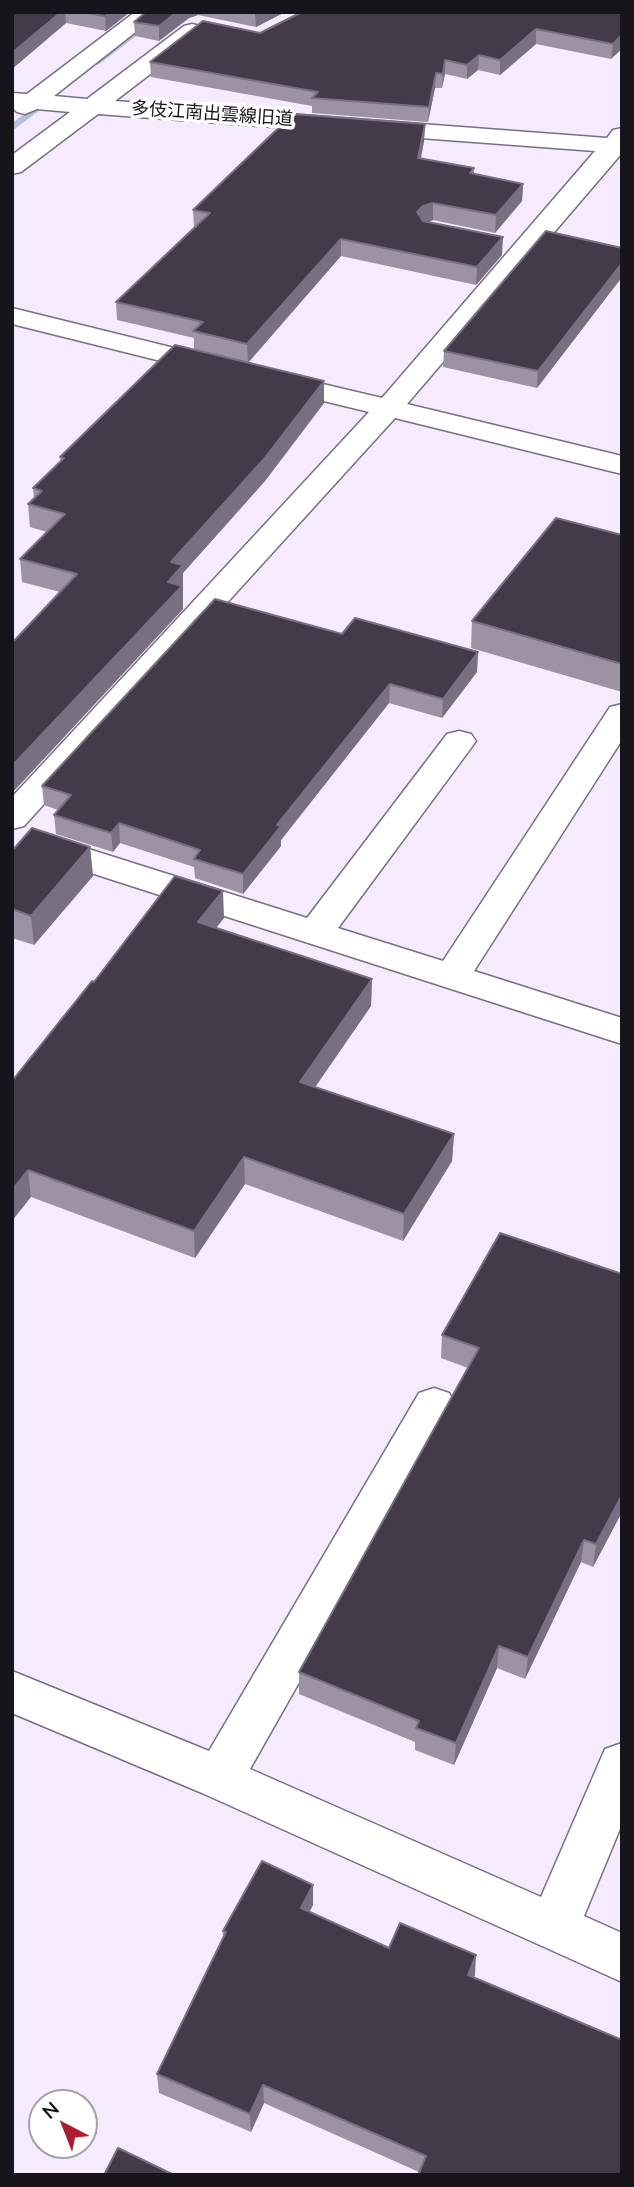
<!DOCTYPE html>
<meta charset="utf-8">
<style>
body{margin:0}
#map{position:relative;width:634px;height:2187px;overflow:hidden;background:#f5eafe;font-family:Mulish,sans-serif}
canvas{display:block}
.frame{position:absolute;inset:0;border:14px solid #18141b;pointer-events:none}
.north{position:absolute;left:28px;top:2089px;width:70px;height:70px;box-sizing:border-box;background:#fff;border:2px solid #a3a1a4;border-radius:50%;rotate:318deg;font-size:19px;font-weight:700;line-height:28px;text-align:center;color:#18141b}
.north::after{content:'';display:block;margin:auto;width:24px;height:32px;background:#af1c2f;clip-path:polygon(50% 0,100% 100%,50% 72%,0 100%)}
</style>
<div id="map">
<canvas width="634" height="2187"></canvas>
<div class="frame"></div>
<div class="north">N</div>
</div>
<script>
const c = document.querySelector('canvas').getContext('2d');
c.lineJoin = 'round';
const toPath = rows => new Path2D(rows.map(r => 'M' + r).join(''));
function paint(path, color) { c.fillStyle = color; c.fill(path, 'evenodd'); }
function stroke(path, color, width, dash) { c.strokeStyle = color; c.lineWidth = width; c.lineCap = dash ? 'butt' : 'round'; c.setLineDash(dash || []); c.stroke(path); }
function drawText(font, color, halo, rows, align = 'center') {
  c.font = font + ' Mulish,"Noto Sans JP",sans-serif'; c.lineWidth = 7; c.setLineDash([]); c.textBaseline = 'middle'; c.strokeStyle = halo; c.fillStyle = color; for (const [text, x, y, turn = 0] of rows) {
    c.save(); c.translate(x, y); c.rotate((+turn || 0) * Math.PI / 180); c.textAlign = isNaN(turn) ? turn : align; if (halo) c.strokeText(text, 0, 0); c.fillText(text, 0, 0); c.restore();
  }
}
paint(toPath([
 [158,12,168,12,98,65,92,65,92,61,158,12],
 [53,93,58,96,56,98,12,131,12,123,53,93]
]), '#b2c1e0');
const minor = toPath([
 [135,12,161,12,54,96,87,99,184,26,192,24,200,26,203,31,200,36,115,101,607,138,613,130,622,128,622,153,407,404,622,456,622,474,395,418,24,826,12,829,12,797,369,412,262,386,258,380,262,374,272,372,382,398,595,151,98,114,21,172,12,174,12,155,70,112,37,109,25,114,17,112,12,107,12,93,27,94,135,12],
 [12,308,227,361,231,367,227,373,217,375,12,324,12,308],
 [622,704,622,740,474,971,622,1018,622,1044,29,853,24,845,29,837,41,834,307,918,447,734,459,731,471,734,476,741,471,748,338,928,443,961,610,707,622,704],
 [434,1388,449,1393,456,1405,250,1769,541,1897,605,1749,622,1743,622,1824,584,1916,622,1933,622,1982,202,1793,12,1713,12,1671,209,1751,419,1393,434,1388]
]);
stroke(minor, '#796f81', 3);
paint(minor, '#fff');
paint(toPath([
 [12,12,130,12,106,31,66,23,12,69],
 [146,12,285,12,256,27,198,15,189,18,159,41,135,36,134,22],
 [622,12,611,59,536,44,500,75,478,70,467,79,445,74,442,88,435,88,428,122,312,113,312,106,151,77,150,62,260,33],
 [425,124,424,141,421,159,474,168,474,174,523,184,522,201,495,233,433,220,428,222,502,255,476,285,341,256,248,362,324,403,265,481,183,573,183,609,12,793,12,643,60,592,22,582,20,559,47,532,30,527,28,504,34,499,33,488,61,461,60,457,194,349,194,338,117,320,116,302,194,227,193,210],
 [622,248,622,277,537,388,443,367,444,351],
 [622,535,622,692,471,648,472,621],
 [342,634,478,652,477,672,442,718,389,703,281,840,281,846,243,894,195,878,194,867,120,843,113,852,56,834,54,815,58,810,44,805,42,786],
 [90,847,93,876,34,945,12,938,12,851],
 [224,918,216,928,372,979,371,1006,315,1087,454,1134,452,1161,403,1241,245,1184,195,1258,31,1197,12,1081,94,982],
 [622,1274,622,1512,593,1567,581,1562,525,1679,497,1668,454,1765,415,1750,415,1742,299,1694,299,1672,468,1368,441,1358,442,1335],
 [313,1905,309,1912,389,1948,475,1975,473,1977,622,2040,419,2172,264,2103,251,2132,159,2093,157,2074,223,1938,223,1931]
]), '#9c92a4');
paint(toPath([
 [61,12,65,12,66,23,12,69,12,53],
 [111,12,130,12,106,31,105,16],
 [177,12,198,12,198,15,189,18,159,41,159,26],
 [257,12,285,12,256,27,255,13],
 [536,29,536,44,500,75,500,60],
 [622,35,622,49,611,59,613,44],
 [479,55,478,70,467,79,467,65],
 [445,60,445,74,442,88,443,74],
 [436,73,435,88,428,122,429,107],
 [425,124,424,141,417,176,418,158],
 [523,184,522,201,495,233,496,215],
 [433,203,433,220,422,224,417,212,423,206],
 [503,237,502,255,476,285,477,267],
 [341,239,341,256,248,363,247,344],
 [622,263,622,277,537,388,538,371],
 [324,381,324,403,265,481,183,573,183,609,12,793,12,766,168,582,171,562],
 [478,652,477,672,442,718,443,699],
 [390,684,389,703,281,840,281,846,243,894,243,874,277,825],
 [119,823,120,843,113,852,111,833],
 [90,847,93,876,34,945,31,916],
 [223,891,224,918,199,949,198,922],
 [372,979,371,1006,300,1109,300,1082],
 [454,1134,452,1161,403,1241,404,1214],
 [244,1157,245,1184,195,1258,194,1231],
 [28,1170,31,1197,12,1221,12,1190],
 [622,1495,622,1512,593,1567,596,1544],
 [584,1540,581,1562,525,1679,528,1657],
 [499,1646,497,1668,454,1765,456,1743],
 [313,1885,313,1905,301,1928,301,1908],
 [476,1955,475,1975,466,1994,468,1975],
 [263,2085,264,2103,251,2132,250,2114]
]), '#786f80');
const building = toPath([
 [12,12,61,12,12,53,12,12],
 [82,12,111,12,105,16,82,12],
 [146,12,177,12,159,26,134,22,146,12],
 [302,12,622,12,622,35,613,44,536,29,500,60,479,55,467,65,445,60,443,74,436,73,429,107,312,98,318,92,150,62,203,21,260,33,302,12],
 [293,114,425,124,418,158,474,168,470,173,523,184,496,215,433,203,423,206,417,212,423,221,503,237,477,267,341,239,247,344,193,331,203,322,116,302,210,213,193,210,293,114],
 [546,231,622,248,622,263,538,371,444,351,546,231],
 [175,345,324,381,264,459,171,562,183,565,168,582,182,586,12,766,12,643,77,574,20,559,65,514,28,504,42,491,33,488,64,458,60,457,175,345],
 [556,518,622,535,622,664,472,621,556,518],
 [215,599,342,634,355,618,478,652,443,699,390,684,277,825,281,826,243,874,194,859,200,850,119,823,111,833,54,815,71,795,42,786,215,599],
 [32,828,90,847,31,916,12,909,12,851,32,828],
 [175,876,223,891,198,922,372,979,300,1082,454,1134,404,1214,244,1157,194,1231,28,1170,12,1190,12,1081,92,981,94,982,175,876],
 [500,1233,622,1274,622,1495,596,1544,584,1540,528,1657,499,1646,456,1743,416,1728,419,1721,299,1672,479,1348,442,1335,500,1233],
 [262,1861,313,1885,301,1908,389,1948,400,1923,476,1955,468,1975,622,2040,622,2175,418,2175,426,2156,263,2085,250,2114,157,2074,226,1932,223,1931,262,1861],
 [118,2148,174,2175,104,2175,118,2148]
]);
paint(building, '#433a4a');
stroke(building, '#786f80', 2);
drawText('18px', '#18141b', '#fff', [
 ["多伎江南出雲線旧道",212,114,4]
]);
</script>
